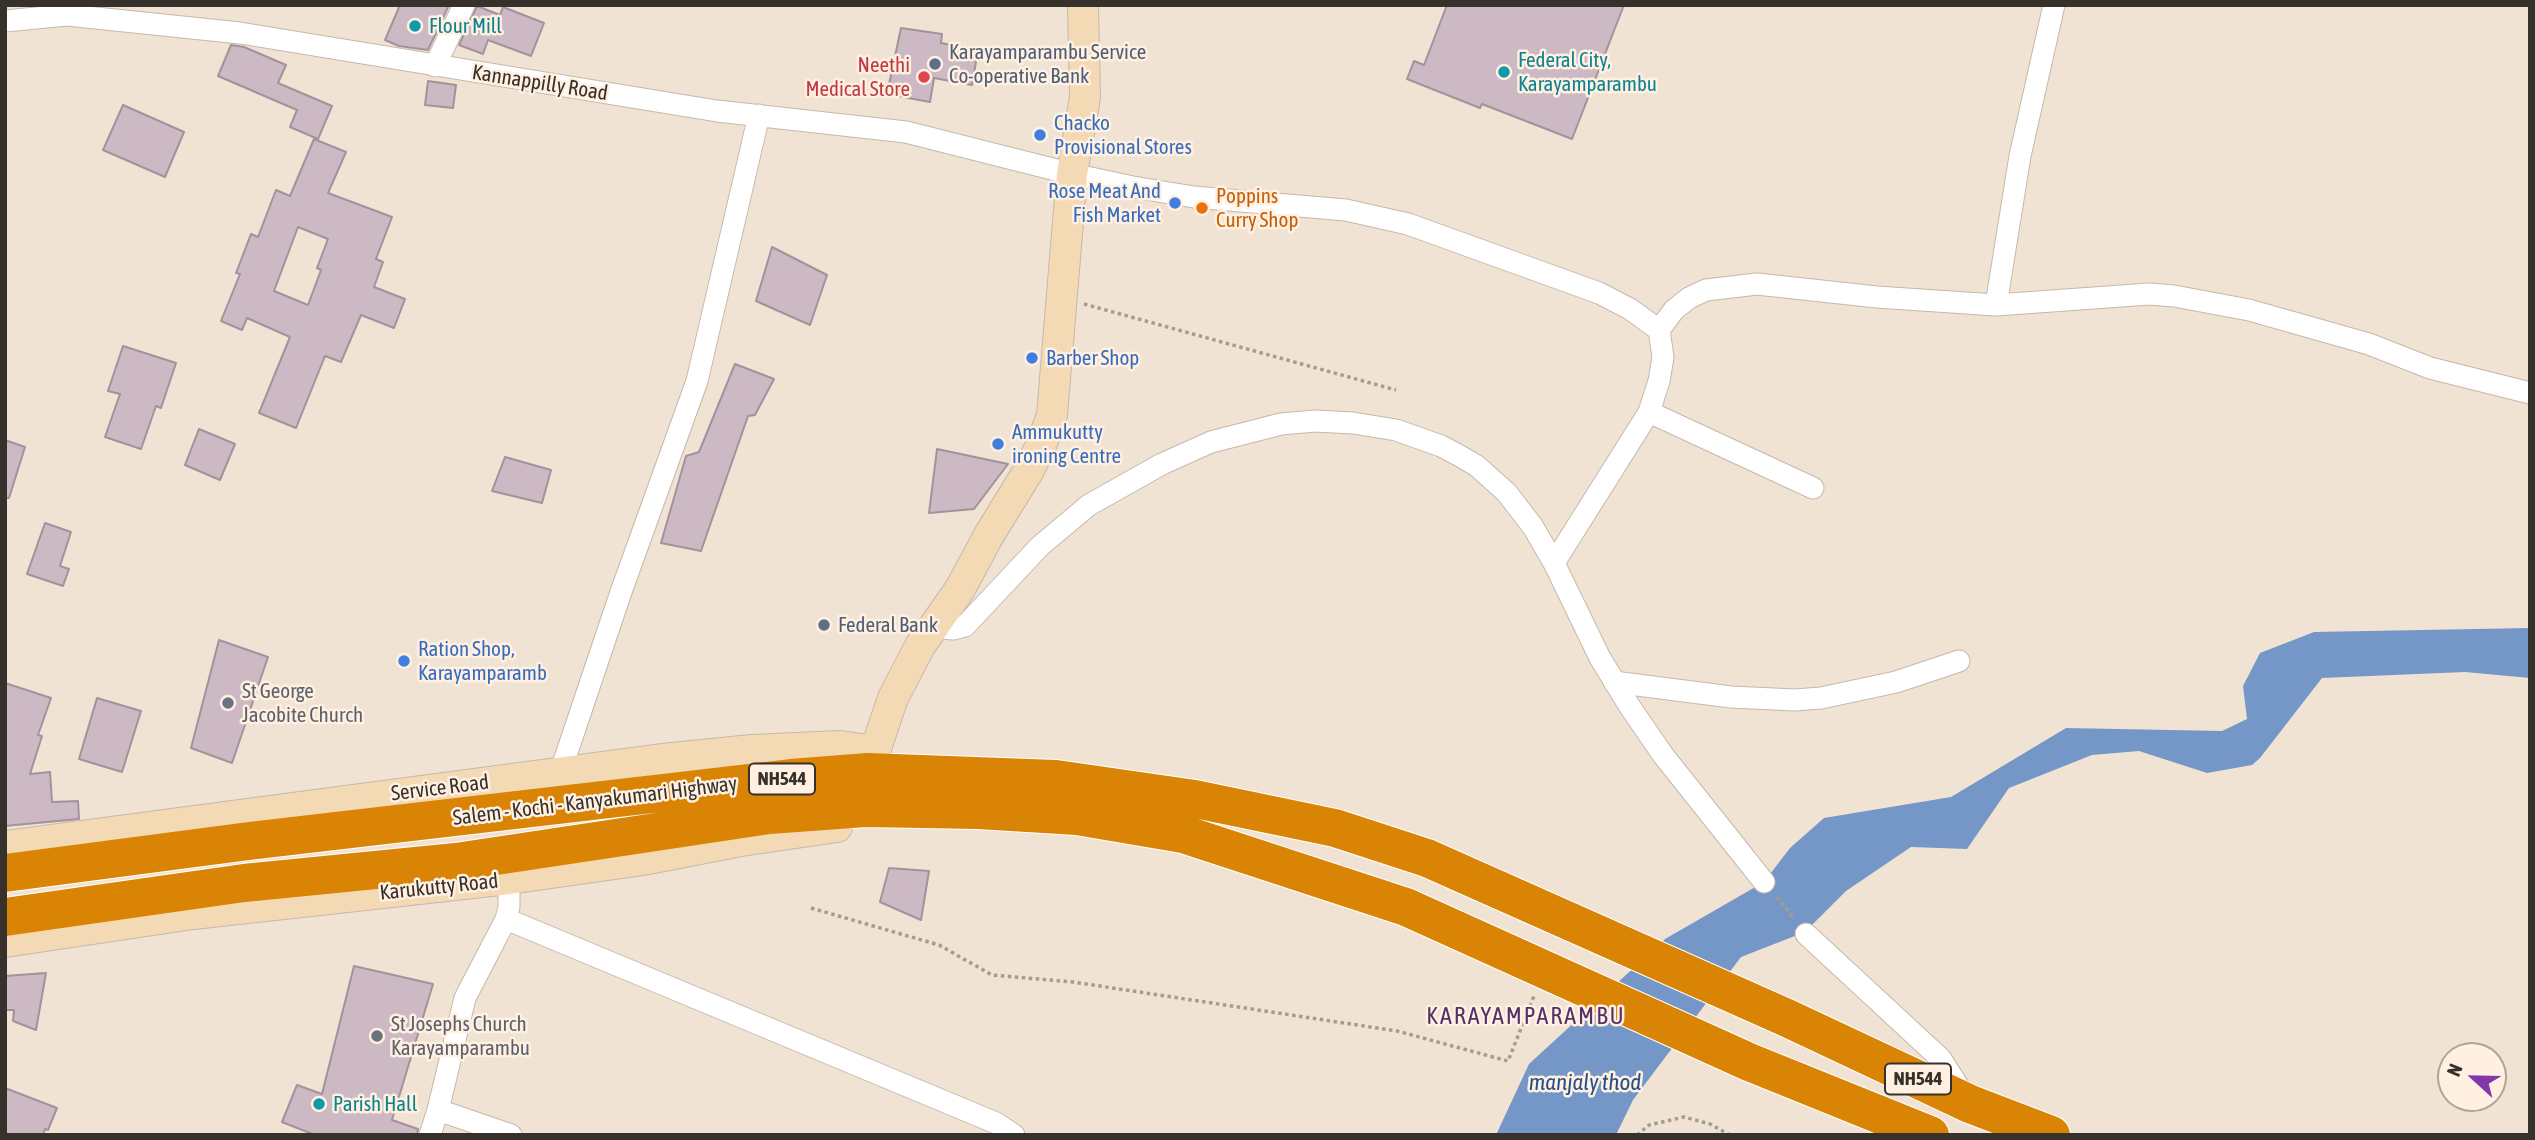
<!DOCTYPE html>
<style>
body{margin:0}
#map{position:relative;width:2535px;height:1140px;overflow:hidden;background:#f1e3d4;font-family:"Asap Condensed",sans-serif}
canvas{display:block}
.frame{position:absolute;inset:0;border:7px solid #37312b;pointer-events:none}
.north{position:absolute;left:2437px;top:1042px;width:70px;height:70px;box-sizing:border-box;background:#fff0e1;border:2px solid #afa498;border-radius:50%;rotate:292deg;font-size:19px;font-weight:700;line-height:28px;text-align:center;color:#37312b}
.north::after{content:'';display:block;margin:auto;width:24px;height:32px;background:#8437a8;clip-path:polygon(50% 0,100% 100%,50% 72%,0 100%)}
</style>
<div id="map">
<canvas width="2535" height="1140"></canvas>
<div class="frame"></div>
<div class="north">N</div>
</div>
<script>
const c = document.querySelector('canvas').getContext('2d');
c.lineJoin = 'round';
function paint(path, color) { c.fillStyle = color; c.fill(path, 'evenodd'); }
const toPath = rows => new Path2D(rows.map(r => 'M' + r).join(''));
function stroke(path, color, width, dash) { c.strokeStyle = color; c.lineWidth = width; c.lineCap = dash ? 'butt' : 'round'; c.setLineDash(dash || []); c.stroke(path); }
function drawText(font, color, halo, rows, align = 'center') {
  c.font = font + ' "Asap Condensed",sans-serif'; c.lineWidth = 5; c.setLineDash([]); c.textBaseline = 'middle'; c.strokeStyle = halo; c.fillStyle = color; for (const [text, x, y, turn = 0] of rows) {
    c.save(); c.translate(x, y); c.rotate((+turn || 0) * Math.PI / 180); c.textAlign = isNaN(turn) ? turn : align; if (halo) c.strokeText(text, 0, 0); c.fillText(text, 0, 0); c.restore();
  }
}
paint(toPath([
 [2530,628,2530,678,2465,672,2322,678,2260,758,2252,765,2207,773,2139,751,2092,755,2009,788,1967,849,1911,847,1846,891,1805,932,1741,957,1633,1100,1616,1135,1496,1135,1529,1064,1665,939,1764,882,1790,848,1824,818,1951,797,2066,728,2222,731,2247,719,2243,686,2260,653,2314,632]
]), '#7597c7');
const building = toPath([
 [400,5,449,5,428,50,399,46,385,40,400,5],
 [1447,5,1624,5,1572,139,1482,104,1480,108,1407,79,1414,61,1424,65,1447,5],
 [477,6,500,15,503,7,544,23,531,56,488,40,483,54,459,45,477,6],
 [901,28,942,34,941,43,978,50,972,85,934,78,930,102,887,94,901,28],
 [231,45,244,47,286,65,278,83,332,106,318,139,290,127,297,110,218,76,231,45],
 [428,81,456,85,453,108,425,105,428,81],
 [123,105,184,132,165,177,103,150,123,105],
 [314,139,346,152,328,193,392,217,376,259,383,262,374,287,405,299,394,328,361,315,341,362,325,356,296,428,259,413,290,337,247,318,242,330,221,321,240,274,236,273,251,234,258,237,276,190,290,196,314,139],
 [298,227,328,239,317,268,321,270,308,305,274,291,298,227],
 [772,247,827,275,810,325,756,301,772,247],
 [123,346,176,363,161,408,156,406,141,449,105,437,120,394,108,391,123,346],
 [735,364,774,379,755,415,748,416,701,551,661,543,686,456,699,452,735,364],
 [199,429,235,444,220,480,185,465,199,429],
 [5,440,25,447,9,498,5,498,5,440],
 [937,449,1008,464,974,509,929,513,937,449],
 [505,457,551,470,542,503,492,491,505,457],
 [45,523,71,532,60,566,69,569,63,586,27,574,45,523],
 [219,640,268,657,232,763,191,748,219,640],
 [5,683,51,698,38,735,42,736,30,774,50,772,52,802,78,801,79,819,5,826,5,683],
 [97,698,141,711,122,772,79,759,97,698],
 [889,868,929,871,921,920,880,902,889,868],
 [354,966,433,984,392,1120,418,1129,417,1135,315,1135,282,1122,297,1085,322,1094,354,966],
 [46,973,36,1030,13,1021,14,1010,5,1010,5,976,46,973],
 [5,1088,57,1108,48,1130,45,1129,43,1135,5,1135,5,1088]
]);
paint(building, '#ccb9c3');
stroke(building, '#a3919b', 2);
const street = toPath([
 [5,21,67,15,240,33,717,111,906,132,1072,174,1133,187,1194,197,1346,210,1408,224,1599,293,1630,309,1659,330,1663,357,1659,381,1649,412,1554,563],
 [435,66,464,5],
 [1996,305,2020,156,2054,5],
 [1659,330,1674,310,1689,298,1706,290,1757,284,1877,297,1996,305,2149,294,2174,296,2249,310,2369,344,2430,368,2530,393],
 [1649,412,1813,488],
 [931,627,953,629,965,626,1040,546,1089,505,1162,464,1211,442,1281,424,1315,421,1353,423,1396,430,1441,446,1460,456,1477,466,1507,493,1533,527,1554,563,1600,658,1630,707,1663,755,1764,882],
 [1614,682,1731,697,1795,700,1821,698,1896,682,1959,661],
 [560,773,621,592,697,381,759,115],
 [506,919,996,1123,1014,1135],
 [1806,934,1941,1059,1965,1097],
 [438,1110,511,1135],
 [430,1135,438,1110,465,998,506,919,509,907,509,879]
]);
const secondary = toPath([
 [866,793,868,772,893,698,920,646,960,589,989,535,1029,470,1042,443,1052,415,1072,174,1085,97,1083,5],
 [5,846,662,759,752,750,840,746,876,751],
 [5,942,193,914,509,879,643,860,741,841,837,827]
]);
const highway = toPath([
 [5,873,249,841,791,778,868,772,1056,779,1195,799,1335,828,1427,858,1787,1018,1970,1104,2051,1135],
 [5,917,244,883,456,862,769,815,865,808,978,810,1077,816,1183,834,1406,907,1749,1062,1930,1135]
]);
stroke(street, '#c6b8aa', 23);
stroke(secondary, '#c6b8aa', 32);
stroke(highway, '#fff', 40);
stroke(toPath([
 [1084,304,1396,390],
 [1777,897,1794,918],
 [811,908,939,945,992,975,1073,982,1397,1031,1508,1061,1534,996],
 [1637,1135,1649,1125,1684,1117,1710,1124,1730,1135]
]), '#a69b90', 3.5, [3.5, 3.5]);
stroke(street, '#fff', 21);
stroke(secondary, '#f4dab4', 30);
stroke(highway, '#da8405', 38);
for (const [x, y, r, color] of [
 [415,26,7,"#0f9aa8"],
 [935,64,7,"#5c6f8a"],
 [1504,72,7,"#0f9aa8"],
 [924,77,7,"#e0444e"],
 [1040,135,7,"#3f7fe0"],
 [1175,203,7,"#3f7fe0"],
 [1202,208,7,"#e8710a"],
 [1032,358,7,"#3f7fe0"],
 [998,444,7,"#3f7fe0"],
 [824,625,7,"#5c6f8a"],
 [404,661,7,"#3f7fe0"],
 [228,703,7,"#6b7280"],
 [377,1036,7,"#6b7280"],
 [319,1104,7,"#0f9aa8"]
]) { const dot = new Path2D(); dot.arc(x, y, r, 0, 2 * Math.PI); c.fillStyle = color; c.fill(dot); stroke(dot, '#fff0e1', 2.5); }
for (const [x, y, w] of [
 [782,779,66],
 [1918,1079,66]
]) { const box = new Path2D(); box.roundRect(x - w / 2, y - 15.5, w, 31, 5); c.fillStyle = '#fff0e1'; c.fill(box); stroke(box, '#37312b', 2); }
drawText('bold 19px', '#37312b', null, [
 ["NH544",782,779],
 ["NH544",1918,1079]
]);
drawText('21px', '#0d838f', '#fff0e1', [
 ["Flour Mill",429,26],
 ["Federal City,",1518,60],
 ["Karayamparambu",1518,84],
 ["Parish Hall",333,1104]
], 'left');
drawText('21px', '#4e5e75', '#fff0e1', [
 ["Karayamparambu Service",949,52],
 ["Co-operative Bank",949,76],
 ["Federal Bank",838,625]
], 'left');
drawText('21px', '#be3a42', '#fff0e1', [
 ["Neethi",910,65],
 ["Medical Store",910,89]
], 'right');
drawText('21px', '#37312b', '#fff0e1', [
 ["Kannappilly Road",540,83,9],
 ["Service Road",440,788,-7],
 ["Salem - Kochi - Kanyakumari Highway",595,801,-7],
 ["Karukutty Road",439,887,-6]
]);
drawText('21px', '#366cbe', '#fff0e1', [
 ["Chacko",1054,123],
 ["Provisional Stores",1054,147],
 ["Rose Meat And",1161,191,"right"],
 ["Fish Market",1161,215,"right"],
 ["Barber Shop",1046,358],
 ["Ammukutty",1012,432],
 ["ironing Centre",1012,456],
 ["Ration Shop,",418,649],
 ["Karayamparamb",418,673]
], 'left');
drawText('21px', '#c56008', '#fff0e1', [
 ["Poppins",1216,196],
 ["Curry Shop",1216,220]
], 'left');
drawText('21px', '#5b616d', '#fff0e1', [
 ["St George",242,691],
 ["Jacobite Church",242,715],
 ["St Josephs Church",391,1024],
 ["Karayamparambu",391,1048]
], 'left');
drawText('italic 23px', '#244f8c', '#fff0e1', [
 ["manjaly thod",1585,1083]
]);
c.letterSpacing = '2px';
drawText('24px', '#543068', '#fff0e1', [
 ["KARAYAMPARAMBU",1526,1016]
]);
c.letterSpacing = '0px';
</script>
